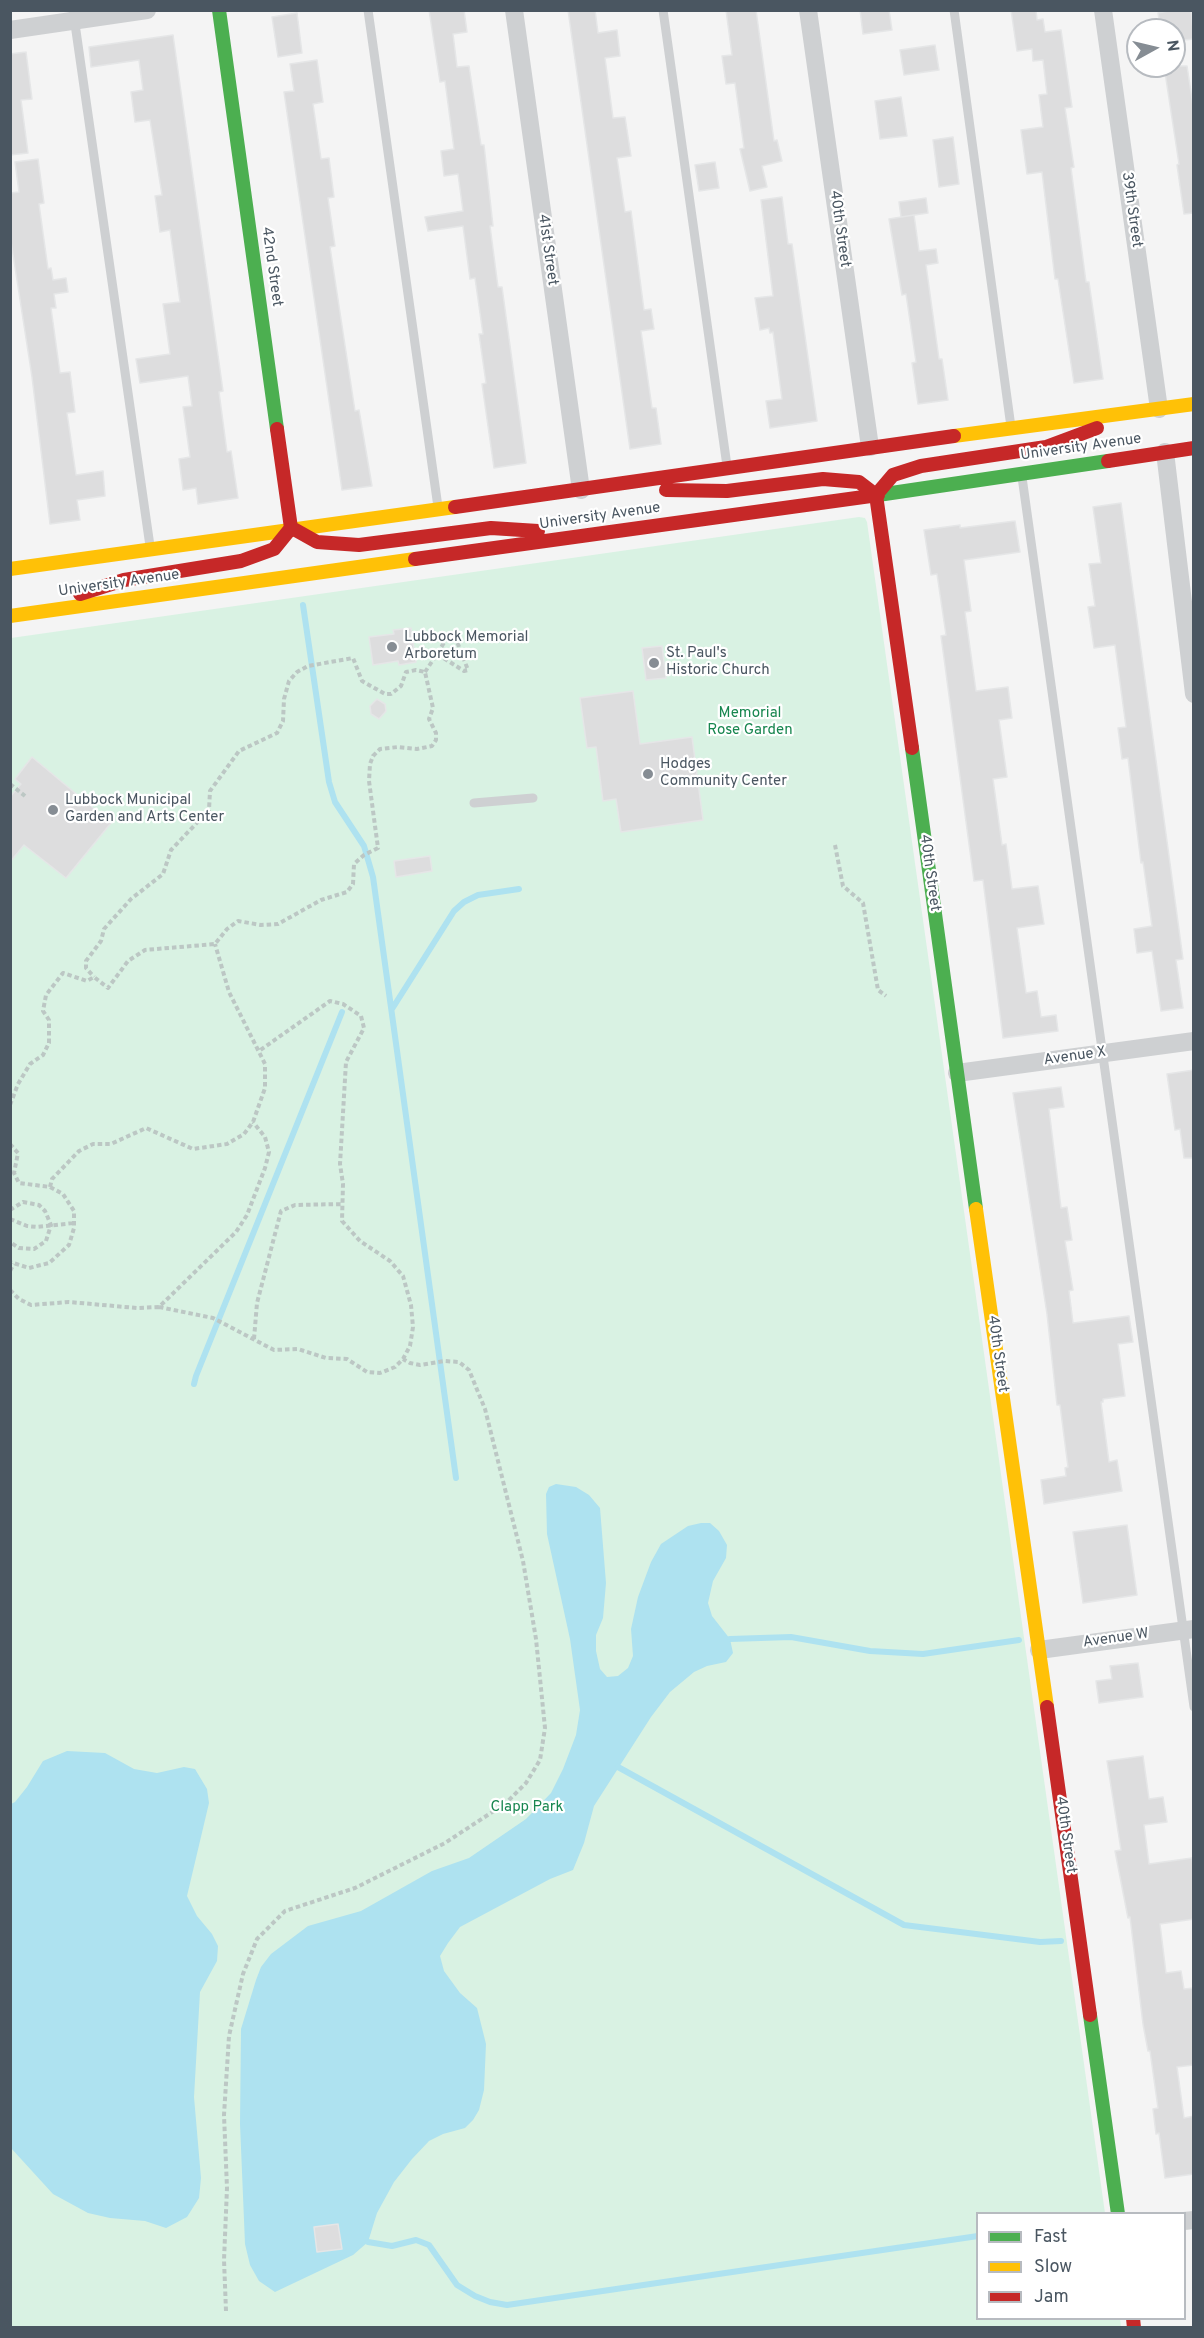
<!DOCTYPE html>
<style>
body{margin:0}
#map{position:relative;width:1204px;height:2338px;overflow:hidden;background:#f4f4f4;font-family:Overpass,sans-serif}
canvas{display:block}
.frame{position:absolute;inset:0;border:12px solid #4a5661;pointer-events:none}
.legend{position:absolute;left:976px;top:2212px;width:210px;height:108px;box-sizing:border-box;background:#fff;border:2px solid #b7bbc0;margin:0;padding:8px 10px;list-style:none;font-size:18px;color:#4a5661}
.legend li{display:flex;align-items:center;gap:12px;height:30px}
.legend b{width:30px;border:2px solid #b7bbc0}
.north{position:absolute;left:1126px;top:18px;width:60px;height:60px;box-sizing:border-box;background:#fff;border:2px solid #b7bbc0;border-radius:50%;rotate:82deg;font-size:16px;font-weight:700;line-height:24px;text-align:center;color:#4a5661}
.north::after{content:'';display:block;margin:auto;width:21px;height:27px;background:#868d94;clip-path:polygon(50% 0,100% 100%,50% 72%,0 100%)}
</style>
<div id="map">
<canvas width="1204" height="2338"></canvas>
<div class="frame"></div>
<ul class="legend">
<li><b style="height:8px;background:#4caf50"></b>Fast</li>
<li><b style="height:8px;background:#ffc107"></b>Slow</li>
<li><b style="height:8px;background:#c62828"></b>Jam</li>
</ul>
<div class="north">N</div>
</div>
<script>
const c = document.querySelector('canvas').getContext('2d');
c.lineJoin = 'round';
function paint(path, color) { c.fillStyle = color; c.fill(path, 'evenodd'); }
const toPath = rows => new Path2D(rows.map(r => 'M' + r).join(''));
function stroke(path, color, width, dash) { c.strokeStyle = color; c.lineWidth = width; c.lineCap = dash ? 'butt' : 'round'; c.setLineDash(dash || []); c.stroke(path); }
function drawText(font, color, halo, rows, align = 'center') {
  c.font = font + ' Overpass,sans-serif'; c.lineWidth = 4.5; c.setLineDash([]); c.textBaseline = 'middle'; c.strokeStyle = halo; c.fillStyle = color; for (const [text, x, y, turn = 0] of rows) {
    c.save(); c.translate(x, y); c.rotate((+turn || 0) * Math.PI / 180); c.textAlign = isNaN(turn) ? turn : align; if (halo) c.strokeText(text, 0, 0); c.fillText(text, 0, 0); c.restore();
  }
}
paint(toPath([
 [859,517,865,518,867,522,1105,2213,978,2214,978,2318,1120,2319,1121,2327,11,2327,11,638]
]), '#d9f2e3');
paint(toPath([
 [556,1484,576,1487,589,1495,600,1508,606,1583,603,1618,596,1635,596,1651,600,1669,607,1677,618,1676,628,1668,633,1656,631,1629,638,1597,651,1562,661,1544,688,1526,701,1523,710,1523,719,1531,727,1545,726,1558,713,1581,708,1603,712,1616,730,1639,733,1653,726,1662,707,1666,694,1672,670,1692,651,1717,594,1806,584,1843,573,1870,550,1879,460,1927,448,1943,440,1956,444,1971,460,1993,477,2008,486,2044,484,2090,479,2110,473,2120,465,2128,443,2134,429,2141,412,2159,394,2182,377,2213,368,2242,353,2255,275,2292,259,2281,250,2265,245,2244,240,2124,241,2029,256,1980,261,1967,271,1954,308,1926,361,1911,432,1871,469,1858,526,1819,551,1793,563,1769,576,1735,580,1710,570,1639,547,1534,546,1494,549,1487],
 [67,1751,105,1753,134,1769,157,1773,184,1767,195,1769,207,1789,209,1803,187,1896,197,1916,212,1934,218,1946,217,1961,200,1992,194,2097,201,2178,199,2198,187,2217,166,2228,145,2221,110,2218,88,2213,53,2194,11,2148,11,1804,15,1802,27,1787,43,1761]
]), '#aee2f0');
stroke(toPath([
 [303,605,329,782,335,802,364,846,373,877,456,1478],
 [392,1009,454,911,464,902,478,895,519,889],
 [194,1384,196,1376,342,1012],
 [730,1639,791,1637,870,1651,923,1654,1019,1640],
 [618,1767,904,1925,1040,1942,1061,1941],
 [368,2242,392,2246,416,2240,429,2245,457,2285,475,2296,490,2302,507,2305,978,2236]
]), '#aee2f0', 6);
const building = toPath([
 [429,10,464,10,467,32,453,34,457,67,469,66,481,145,484,145,493,226,490,226,498,287,502,287,526,463,494,468,482,384,486,383,479,334,483,334,475,278,470,279,463,226,428,231,425,217,463,211,458,174,444,176,441,151,454,149,445,81,440,82,429,10],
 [568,10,595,10,598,33,617,30,620,56,605,58,613,118,625,117,631,156,617,158,625,212,631,211,644,310,651,309,654,329,641,331,652,408,656,408,661,444,630,449,568,10],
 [726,10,756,10,774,141,777,140,782,161,762,166,767,187,750,191,740,149,744,148,735,83,726,84,722,56,732,55,726,10],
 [860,10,889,10,892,30,863,34,860,10],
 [1011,10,1036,10,1037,20,1043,19,1045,32,1061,30,1072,107,1065,108,1074,167,1071,168,1086,282,1089,282,1103,379,1074,383,1058,279,1055,279,1042,172,1027,174,1021,130,1043,127,1039,95,1047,94,1043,60,1033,61,1032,49,1017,51,1011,10],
 [1173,10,1191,10,1194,39,1174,41,1174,30,1161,30,1158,13,1173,10],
 [297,13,302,53,278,57,272,17,297,13],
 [173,35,223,391,219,392,227,452,231,451,238,498,198,504,196,488,183,490,179,459,190,457,183,407,192,406,188,376,140,383,136,359,170,354,163,304,180,302,170,230,160,232,155,196,162,195,150,120,135,122,131,92,143,90,139,60,91,67,89,47,173,35],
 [935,45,939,70,904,75,900,50,935,45],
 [26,52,32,99,21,100,28,153,10,155,10,54,26,52],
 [317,60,323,102,313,104,321,159,329,158,334,197,328,198,335,246,330,247,355,411,359,410,372,486,342,490,284,92,294,91,290,64,317,60],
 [1164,66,1187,66,1194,112,1194,213,1184,214,1177,165,1179,164,1164,66],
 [901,97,907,136,880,139,875,101,901,97],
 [953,137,959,184,939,187,933,140,953,137],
 [38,159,44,203,39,204,48,269,51,268,53,280,66,278,68,292,54,294,56,308,51,308,60,373,70,372,75,412,67,413,76,475,103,471,105,496,77,500,80,520,50,524,32,377,10,235,10,193,19,192,15,162,38,159],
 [715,162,719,188,699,191,695,165,715,162],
 [782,197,788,244,792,244,817,421,770,428,766,401,782,399,773,332,770,333,769,328,760,330,755,298,773,296,761,200,782,197],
 [926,198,928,213,901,217,899,202,926,198],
 [914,215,919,251,936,249,938,263,926,265,939,359,942,359,948,400,918,404,912,363,916,362,906,294,902,295,889,219,914,215],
 [1121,503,1183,959,1176,960,1183,1008,1161,1011,1152,951,1137,953,1134,929,1152,926,1143,862,1141,863,1128,758,1122,759,1118,728,1126,727,1115,645,1094,648,1088,607,1095,606,1089,564,1101,563,1093,507,1121,503],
 [1015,521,1020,552,964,560,971,611,965,612,976,691,1008,687,1012,718,999,720,1007,777,993,779,1002,845,1006,844,1012,889,1038,886,1044,924,1017,928,1026,993,1037,991,1041,1017,1056,1015,1058,1031,1003,1038,983,880,974,881,941,636,946,635,937,574,931,575,924,530,960,525,960,528,1015,521],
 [411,628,416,662,399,665,398,661,373,665,369,637,394,634,393,630,411,628],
 [662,646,666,678,646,680,642,648,662,646],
 [633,691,640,744,692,737,703,820,621,832,616,799,603,801,596,747,587,748,580,698,633,691],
 [377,699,385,704,386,711,379,719,371,714,370,706,377,699],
 [32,757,111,823,66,878,24,845,10,862,10,797,21,784,15,779,32,757],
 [430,856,432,871,396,877,394,861,430,856],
 [1194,1070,1194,1158,1184,1158,1180,1129,1175,1130,1167,1074,1194,1070],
 [1061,1087,1064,1107,1049,1109,1061,1208,1067,1207,1072,1240,1065,1241,1073,1290,1069,1291,1073,1323,1129,1316,1133,1342,1118,1344,1125,1396,1103,1399,1103,1402,1101,1402,1109,1462,1117,1460,1122,1491,1044,1504,1041,1480,1066,1476,1065,1468,1068,1467,1060,1405,1057,1405,1047,1314,1013,1093,1061,1087],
 [1127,1525,1137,1595,1083,1603,1073,1532,1127,1525],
 [1138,1663,1143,1697,1099,1703,1096,1681,1112,1679,1110,1666,1138,1663],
 [1143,1756,1149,1799,1163,1797,1167,1822,1144,1825,1149,1864,1192,1858,1194,1872,1194,1919,1160,1924,1166,1973,1181,1971,1184,1989,1194,1988,1194,2065,1177,2067,1184,2118,1194,2116,1194,2174,1165,2178,1159,2133,1156,2134,1153,2109,1158,2108,1150,2051,1148,2051,1143,2024,1130,1917,1128,1918,1115,1851,1121,1850,1107,1761,1143,1756],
 [338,2224,342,2249,317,2252,314,2227,338,2224]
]);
paint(building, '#ddddde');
stroke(building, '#e5e6e7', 1.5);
stroke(toPath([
 [425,672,437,654,450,633,454,634,468,670,464,671,437,654],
 [10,784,25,796],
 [835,845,843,886,863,903,878,990,886,996],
 [10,1105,18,1084,30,1064,43,1055,49,1043,49,1020,43,1011,46,995,63,973,87,981,94,977,108,988,128,961,145,950,215,944,227,929,238,921,261,925,278,924,321,900,347,892,353,884,354,864,364,855,378,848,369,781,370,764,373,756,380,749,398,747,417,749,432,746,436,740,436,733,429,719,433,708,425,672,416,670,406,672,401,686,391,694,385,694,362,681,353,658,308,666,297,672,289,681,284,699,283,721,277,733,239,751,210,791,209,810,171,850,163,874,131,899,104,929,101,941,86,961,86,968,94,977],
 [10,1144,18,1153,14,1173,19,1183,50,1187,63,1194,74,1211,74,1228,69,1245,49,1263,29,1268,10,1262],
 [50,1187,52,1179,79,1151,93,1144,111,1144,146,1128,193,1149,227,1144,244,1134,253,1122,265,1088,265,1064,229,992,215,944],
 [10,1210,23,1202,39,1205,45,1211,51,1225,46,1241,34,1249,19,1248,10,1242],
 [10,1219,27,1226,37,1227,74,1223],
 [10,1271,14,1264],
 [10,1290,19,1299,31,1305,69,1302,137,1308,159,1307,236,1232,247,1215,265,1168,269,1152,265,1137,253,1122],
 [159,1307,213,1318,274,1350,298,1349,326,1358,347,1359,367,1372,380,1373,395,1367,403,1359,410,1346,413,1327,411,1305,403,1276,390,1261,360,1241,342,1221,343,1184,340,1164,346,1062,364,1028,361,1016,343,1004,330,1001,259,1051],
 [254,1339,257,1303,281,1211,295,1205,343,1204],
 [226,2311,224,2260,227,2188,224,2115,229,2036,243,1974,257,1939,285,1911,355,1888,445,1843,506,1803,526,1783,540,1760,545,1728,536,1639,523,1561,485,1409,469,1370,459,1362,444,1361,420,1365,410,1363,403,1359]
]), '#bcc7c4', 4, [4.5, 3]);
stroke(toPath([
 [73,10,150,546],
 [368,10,438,507],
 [663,10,727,466],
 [954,10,1011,427],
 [1022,477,1194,1707],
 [474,803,533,798]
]), '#ced0d2', 9);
stroke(toPath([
 [514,10,581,490],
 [808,10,870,447],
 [1103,10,1159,409],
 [10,30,147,10],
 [1165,452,1194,694],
 [957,1073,1194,1041],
 [1039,1650,1194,1629],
 [1184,2221,1194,2220]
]), '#ced0d2', 18);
stroke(toPath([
 [219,10,277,429],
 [878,495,1108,461],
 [912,748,976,1209],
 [1090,2015,1118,2214]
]), '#4caf50', 14);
stroke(toPath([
 [954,436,1194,404],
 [10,569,455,507],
 [10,616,415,559],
 [976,1209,1047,1707]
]), '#ffc107', 14);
stroke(toPath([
 [277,429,291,528],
 [1108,461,1194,448],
 [666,490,727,491,823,479,859,482,876,495],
 [876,495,912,748],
 [876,495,893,475,921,466,1046,447,1097,428],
 [455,507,954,436],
 [292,528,317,542,359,545,491,528,538,531],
 [415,559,878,495],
 [80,594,124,580,241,561,274,549,291,528],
 [1047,1707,1090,2015],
 [1133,2318,1134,2328]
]), '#c62828', 14);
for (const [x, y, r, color] of [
 [392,647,6,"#868d94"],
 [654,663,6,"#868d94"],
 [648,774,6,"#868d94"],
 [53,810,6,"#868d94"]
]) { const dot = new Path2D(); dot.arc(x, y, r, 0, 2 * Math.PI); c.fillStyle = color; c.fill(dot); stroke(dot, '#fff', 2); }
drawText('15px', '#4a5661', '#fff', [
 ["39th Street",1131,210,82],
 ["40th Street",839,229,82],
 ["41st Street",547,250,82],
 ["42nd Street",271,267,82],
 ["University Avenue",1081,448,-8],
 ["University Avenue",600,517,-8],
 ["University Avenue",119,584,-8],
 ["40th Street",929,873,82],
 ["Avenue X",1075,1057,-8],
 ["40th Street",997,1354,82],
 ["Avenue W",1116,1639,-8],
 ["40th Street",1065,1835,82]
]);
drawText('15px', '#4a5661', '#fff', [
 ["Lubbock Memorial",404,638],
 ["Arboretum",404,655],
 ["St. Paul's",666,654],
 ["Historic Church",666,671],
 ["Hodges",660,765],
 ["Community Center",660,782],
 ["Lubbock Municipal",65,801],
 ["Garden and Arts Center",65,818]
], 'left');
drawText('15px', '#17864f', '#fff', [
 ["Memorial",750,714],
 ["Rose Garden",750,731],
 ["Clapp Park",527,1808]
]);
</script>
